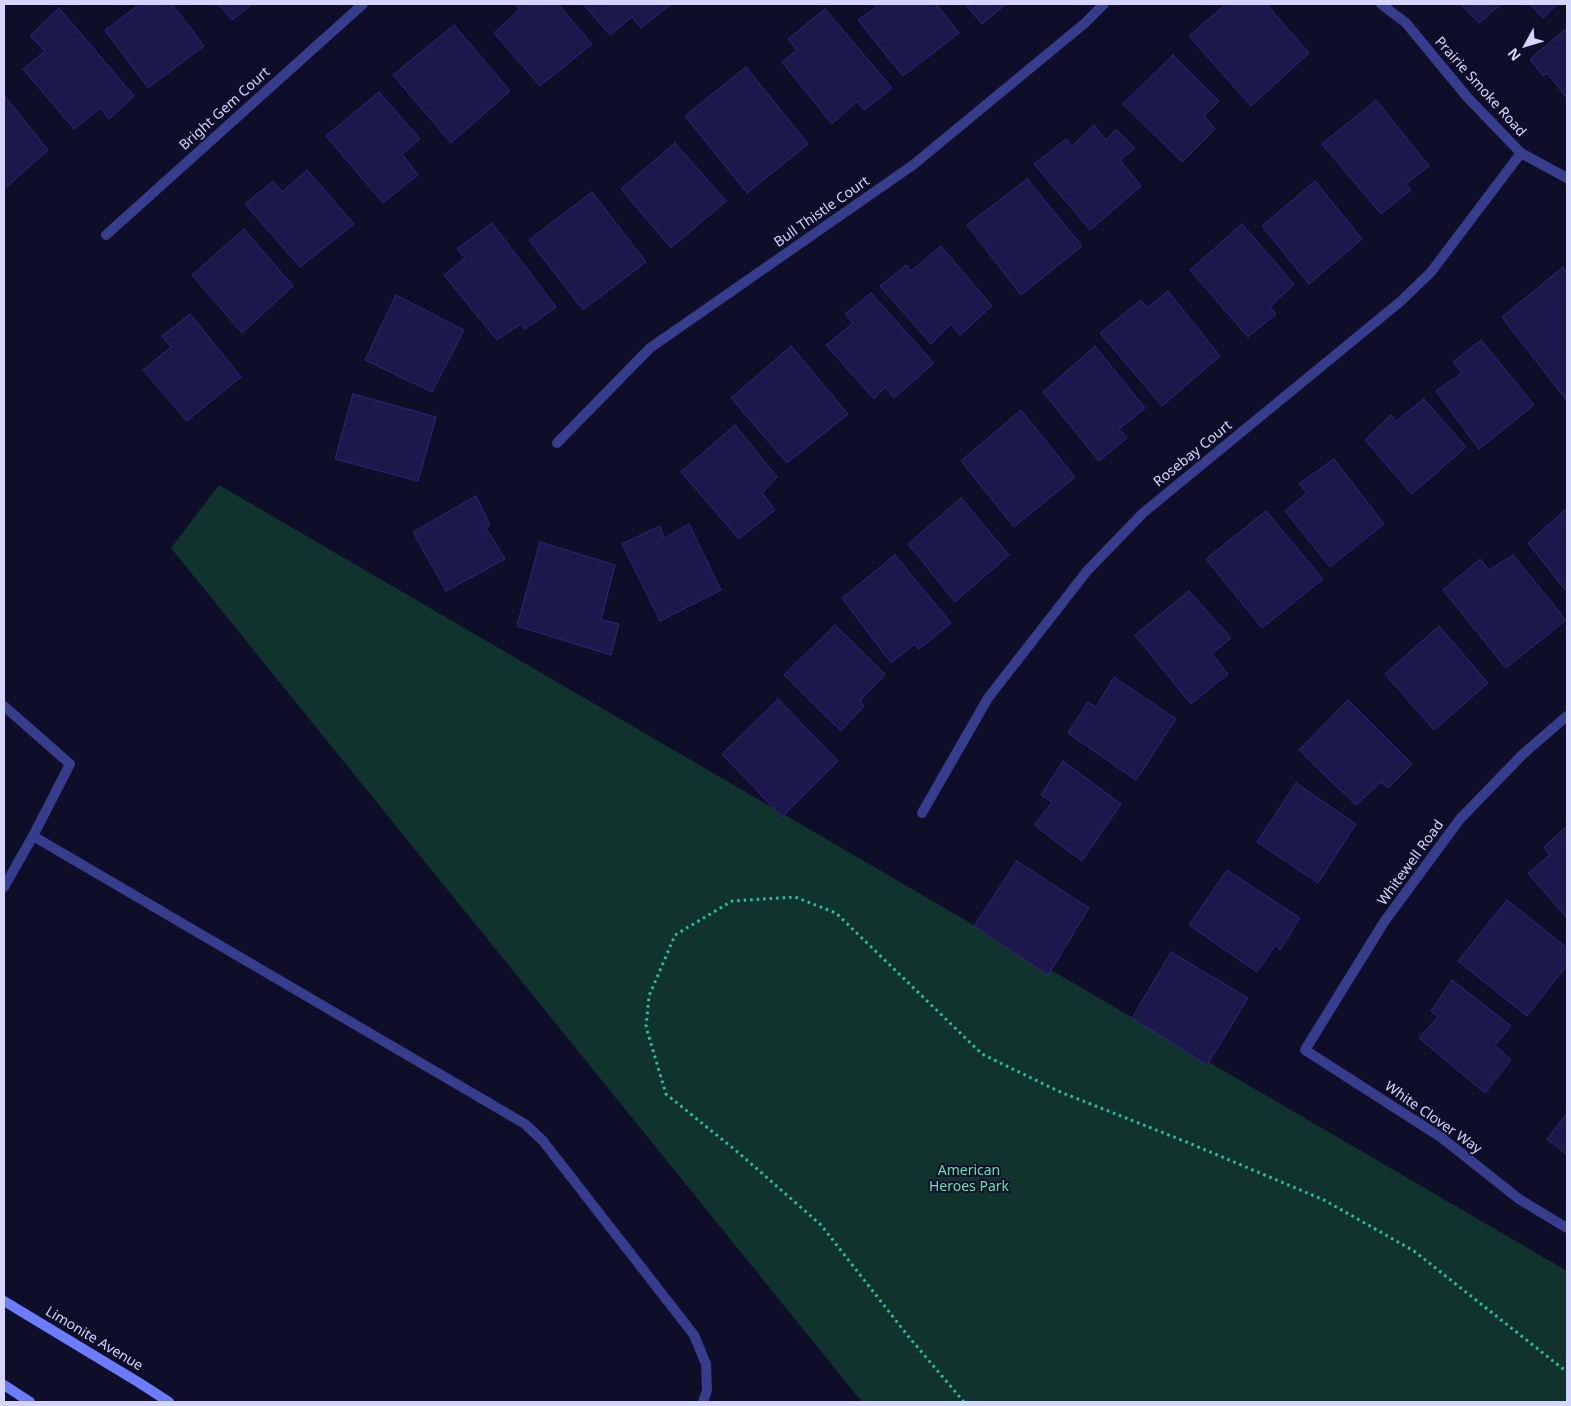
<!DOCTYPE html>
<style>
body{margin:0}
#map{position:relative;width:1571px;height:1406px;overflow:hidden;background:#0f0e29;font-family:"Noto Sans",sans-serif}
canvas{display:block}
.frame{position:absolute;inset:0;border:5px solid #d5d6ff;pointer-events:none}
.north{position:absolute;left:1501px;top:20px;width:50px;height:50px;-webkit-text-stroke:4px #0f0e29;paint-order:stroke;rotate:231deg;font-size:14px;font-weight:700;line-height:20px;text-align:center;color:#d5d6ff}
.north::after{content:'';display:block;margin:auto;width:18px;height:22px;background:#d5d6ff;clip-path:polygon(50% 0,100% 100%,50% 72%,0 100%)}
</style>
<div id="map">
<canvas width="1571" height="1406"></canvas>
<div class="frame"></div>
<div class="north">N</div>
</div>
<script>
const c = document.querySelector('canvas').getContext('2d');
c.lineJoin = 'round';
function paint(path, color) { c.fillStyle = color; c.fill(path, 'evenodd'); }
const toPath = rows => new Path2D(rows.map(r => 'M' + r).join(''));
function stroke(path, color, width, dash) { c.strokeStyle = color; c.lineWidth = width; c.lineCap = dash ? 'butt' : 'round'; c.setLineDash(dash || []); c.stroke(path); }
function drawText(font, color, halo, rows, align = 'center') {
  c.font = font + ' "Noto Sans",sans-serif'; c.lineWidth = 4; c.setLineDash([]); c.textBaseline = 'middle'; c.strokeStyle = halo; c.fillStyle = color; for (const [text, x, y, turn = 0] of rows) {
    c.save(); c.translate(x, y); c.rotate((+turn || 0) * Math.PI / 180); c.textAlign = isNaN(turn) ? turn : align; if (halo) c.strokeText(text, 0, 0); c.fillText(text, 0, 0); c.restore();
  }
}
paint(toPath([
 [219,485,1567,1271,1567,1402,862,1402,171,548]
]), '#10332d');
const building = toPath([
 [140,4,172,4,204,46,148,88,105,30,140,4],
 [218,4,252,4,232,20,218,4],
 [515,4,558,4,592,44,540,86,494,33,520,9,515,4],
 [583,4,671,4,641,28,632,17,610,35,583,4],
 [874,4,936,4,959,33,903,76,858,20,877,7,874,4],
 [965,4,1006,4,982,24,965,4],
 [1226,4,1266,4,1309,53,1251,106,1189,36,1226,4],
 [1461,4,1501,4,1479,23,1461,4],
 [1530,4,1557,4,1543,18,1530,4],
 [59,8,134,96,109,119,100,108,74,129,23,69,45,51,30,36,59,8],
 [825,9,892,88,864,110,857,101,832,124,782,62,797,50,788,39,825,9],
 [454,25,510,91,451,143,393,75,454,25],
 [1567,28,1567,98,1547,73,1543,76,1530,59,1567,28],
 [1173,55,1219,101,1204,116,1215,129,1182,162,1123,104,1173,55],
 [746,67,808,144,747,193,685,116,746,67],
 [379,92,420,139,402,154,418,175,383,203,326,136,379,92],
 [4,95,48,150,4,189,4,95],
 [1376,100,1429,166,1406,184,1411,190,1381,214,1322,144,1376,100],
 [1094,125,1106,140,1116,129,1135,148,1120,160,1141,186,1090,230,1034,164,1066,139,1072,146,1094,125],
 [675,143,726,201,671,248,621,189,675,143],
 [307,170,354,224,300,267,245,204,273,181,282,192,307,170],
 [1027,179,1082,246,1021,295,967,225,1027,179],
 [1315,181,1362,239,1309,284,1262,226,1315,181],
 [592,192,646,262,583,310,529,240,592,192],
 [492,223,556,307,525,329,521,324,497,340,444,275,465,258,457,249,492,223],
 [1242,224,1294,284,1270,307,1276,314,1248,337,1190,270,1242,224],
 [244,229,293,286,242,333,192,275,244,229],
 [941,246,992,306,960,335,951,324,931,344,880,286,906,265,911,271,941,246],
 [1563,267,1567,273,1567,401,1502,317,1563,267],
 [1168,291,1220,356,1162,406,1100,333,1141,300,1147,308,1168,291],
 [871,293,934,363,894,398,885,387,874,399,826,345,853,323,845,314,871,293],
 [396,295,464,330,432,392,365,360,396,295],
 [190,314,241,377,187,421,143,370,171,347,162,336,190,314],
 [1481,340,1534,405,1479,449,1436,391,1462,373,1453,362,1481,340],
 [791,346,848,414,787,463,731,398,791,346],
 [1095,346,1145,408,1119,429,1127,438,1099,461,1043,392,1095,346],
 [353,394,436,417,418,481,335,459,353,394],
 [1424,399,1466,447,1412,494,1365,440,1391,415,1396,421,1424,399],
 [1021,410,1075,477,1014,527,961,461,1021,410],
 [735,425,777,477,762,493,775,510,739,539,681,472,735,425],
 [1334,459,1384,524,1330,567,1285,511,1307,493,1299,484,1334,459],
 [476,496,490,525,486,528,505,559,446,591,413,532,476,496],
 [961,498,1009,555,955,602,908,544,961,498],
 [1567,508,1567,592,1528,543,1567,508],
 [1266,511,1323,579,1262,628,1206,559,1266,511],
 [689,524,721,590,660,621,622,544,660,526,664,538,689,524],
 [540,542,615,565,601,620,619,624,611,655,517,626,540,542],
 [895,555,951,623,919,649,915,644,891,663,842,598,895,555],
 [1513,555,1566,620,1506,668,1443,590,1480,559,1489,570,1513,555],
 [1189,591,1231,638,1212,654,1228,674,1191,704,1135,635,1189,591],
 [835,625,885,674,860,701,864,706,841,731,784,675,835,625],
 [1439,626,1488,683,1434,730,1385,674,1439,626],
 [1114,677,1176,719,1136,780,1068,733,1088,702,1096,707,1114,677],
 [778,699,838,761,782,817,722,754,778,699],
 [1348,700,1412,764,1388,788,1381,782,1356,805,1299,750,1348,700],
 [1063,761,1121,804,1082,861,1034,825,1052,802,1041,795,1063,761],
 [1296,783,1356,824,1318,883,1257,842,1296,783],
 [1567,826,1567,918,1528,873,1550,855,1544,847,1567,826],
 [1017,861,1089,908,1048,975,974,926,1017,861],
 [1227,870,1300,918,1280,950,1275,945,1257,972,1189,925,1227,870],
 [1507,900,1567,948,1567,965,1527,1016,1458,961,1507,900],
 [1171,952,1248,998,1207,1065,1132,1018,1171,952],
 [1452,980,1511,1026,1495,1045,1511,1060,1485,1093,1419,1038,1438,1017,1431,1011,1452,980],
 [1567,1113,1567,1155,1547,1139,1567,1113]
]);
paint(building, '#1c184b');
stroke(building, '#2e2879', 1);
stroke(toPath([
 [964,1402,908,1336,821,1225,740,1154,666,1094,646,1027,649,996,675,935,732,901,795,897,836,913,982,1054,1058,1091,1189,1143,1324,1200,1414,1251,1567,1372]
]), '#25c3a5', 3, [2.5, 4]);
stroke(toPath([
 [4,706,70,764,33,836,4,887]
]), '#353d8c', 10);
stroke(toPath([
 [1381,4,1406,23,1468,98,1521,153,1567,178],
 [106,235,363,4],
 [557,443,650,348,913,165,1085,23,1104,4],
 [1567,716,1523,754,1460,819,1384,922,1305,1050,1442,1138,1519,1199,1567,1228],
 [922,813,988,698,1087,571,1143,513,1401,301,1431,272,1521,153],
 [33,836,525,1124,543,1141,694,1335,706,1364,707,1390,703,1402]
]), '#353d8c', 10);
stroke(toPath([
 [4,1301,138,1382,169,1402],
 [4,1385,30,1402]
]), '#6c7cff', 10);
drawText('14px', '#d5d6ff', '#0f0e29', [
 ["Prairie Smoke Road",1480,87,48],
 ["Bright Gem Court",225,109,-42],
 ["Bull Thistle Court",822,212,-35],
 ["Rosebay Court",1193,454,-39],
 ["Whitewell Road",1411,863,-54],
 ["White Clover Way",1433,1118,35],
 ["Limonite Avenue",94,1339,31]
]);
drawText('14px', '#57eab2', '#0f0e29', [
 ["American",969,1171],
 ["Heroes Park",969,1187]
]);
</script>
